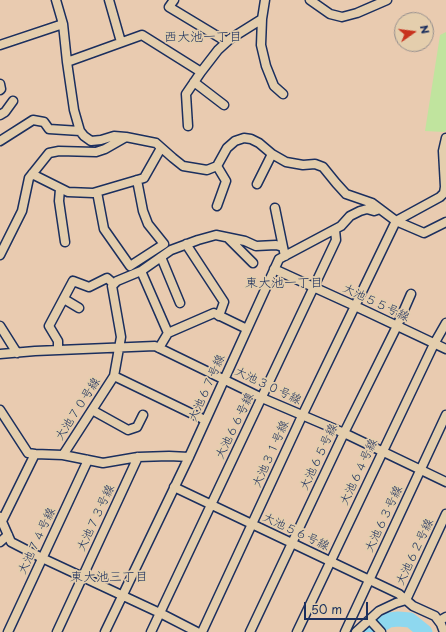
<!DOCTYPE html>
<meta charset="utf-8">
<style>
body{margin:0}
#map{position:relative;width:446px;height:632px;overflow:hidden;background:#e9cbb0;font-family:"Playpen Sans",sans-serif}
canvas{display:block}
.north{position:absolute;left:394px;top:12px;width:40px;height:40px;box-sizing:border-box;background:#e4cead;border:1px solid #948e8d;border-radius:50%;rotate:76deg;font-size:11px;font-weight:700;line-height:16px;text-align:center;color:#1b2f5e}
.north::after{content:'';display:block;margin:auto;width:14px;height:18px;background:#c8321e;clip-path:polygon(50% 0,100% 100%,50% 72%,0 100%)}
.scale{position:absolute;left:304px;top:602px;width:64px;height:18px;box-sizing:border-box;border:2px solid #1b2f5e;border-top:0;padding-left:5px;font-size:12px;line-height:14px;white-space:nowrap;color:#1b2f5e;-webkit-text-stroke:3px #e4cead;paint-order:stroke}
</style>
<div id="map">
<canvas width="446" height="632"></canvas>
<div class="north">N</div>
<div class="scale">50 m</div>
</div>
<script>
const c = document.querySelector('canvas').getContext('2d');
c.lineJoin = 'round';
function paint(path, color) { c.fillStyle = color; c.fill(path, 'evenodd'); }
const toPath = rows => new Path2D(rows.map(r => 'M' + r).join(''));
function stroke(path, color, width, dash) { c.strokeStyle = color; c.lineWidth = width; c.lineCap = dash ? 'butt' : 'round'; c.setLineDash(dash || []); c.stroke(path); }
function drawText(font, color, halo, rows, align = 'center') {
  c.font = font + ' "Playpen Sans","Klee One",sans-serif'; c.lineWidth = 3.5; c.setLineDash([]); c.textBaseline = 'middle'; c.strokeStyle = halo; c.fillStyle = color; for (const [text, x, y, turn = 0] of rows) {
    c.save(); c.translate(x, y); c.rotate((+turn || 0) * Math.PI / 180); c.textAlign = isNaN(turn) ? turn : align; if (halo) c.strokeText(text, 0, 0); c.fillText(text, 0, 0); c.restore();
  }
}
paint(toPath([
 [446,32,446,131,444,132,425,131,440,35]
]), '#c0e49e');
stroke(toPath([
 [369,632,389,620,398,619,410,620,425,632]
]), '#8ed8ef', 15);
const street = toPath([
 [56,0,63,24,67,62,142,35,201,72,218,50,230,39,262,19,265,0],
 [109,0,121,42],
 [174,0,169,7,227,42],
 [310,0,330,14,342,17,357,13,387,0],
 [262,19,261,45,266,66,274,86,283,94],
 [0,45,63,24],
 [67,62,74,110,80,131,84,136,91,141,101,140,114,136,126,137],
 [194,82,224,105],
 [0,84,1,89,0,90],
 [0,115,5,112,13,101],
 [188,126,186,94,201,72],
 [0,141,33,120,44,122,49,129,80,131],
 [217,166,226,181,217,206],
 [32,174,68,192,93,193,144,178,161,148],
 [257,184,272,154],
 [60,189,59,201,65,242],
 [97,192,104,229,130,266,164,244,148,224,143,211,137,180],
 [275,208,283,247],
 [228,238,253,263],
 [186,244,224,302,219,316],
 [0,255,22,211,29,178,49,153,59,151,96,152,105,149,126,137,156,143,173,158,183,166,207,170,217,166,227,148,235,141,244,138,251,139,259,143,272,154,286,162,303,165,315,164,323,167,336,183,346,194,372,203,396,221,440,197,444,193,445,187,443,151,446,138],
 [161,257,180,303],
 [274,269,355,306,446,349],
 [141,271,171,250,198,240,216,235,245,241,256,246,276,245,283,247,285,256],
 [64,299,79,308],
 [0,326,17,353],
 [159,348,168,333],
 [58,350,58,341,49,326,73,281,89,287,107,278,114,284],
 [0,354,35,351,155,346,262,398,344,433,446,482],
 [114,376,121,337,112,286,117,281,141,271,168,333,214,313,247,329],
 [0,410,28,453,35,454],
 [92,410,128,430,137,427,143,415],
 [63,455,114,376,205,420],
 [174,487,399,594,406,600,446,514],
 [0,517,11,542,42,558,162,614,197,632],
 [2,521,35,454,63,455,103,463,138,457,169,456,189,457],
 [0,542,8,535],
 [370,620,381,632],
 [439,621,446,617],
 [8,632,88,460],
 [57,632,138,457],
 [105,632,189,457,279,259,341,226,350,216,360,211,367,209,374,211,380,209],
 [151,632,336,240,335,230],
 [202,632,302,416,396,221,424,233,446,222],
 [250,632,344,433,397,326,411,294],
 [297,632,434,344,446,323],
 [345,632,446,415],
 [356,632,379,611,396,603,406,600,413,606,435,616,441,624,444,632]
]);
stroke(street, '#1b2f5e', 11);
stroke(street, '#e4cead', 8);
drawText('12px', '#1b2f5e', '#e4cead', [
 ["大池５５号線",376,303,25],
 ["大池３０号線",268,386,25],
 ["大池６７号線",207,388,-66],
 ["大池７０号線",78,409,-57],
 ["大池６６号線",235,426,-64],
 ["大池３１号線",271,454,-66],
 ["大池６５号線",319,457,-65],
 ["大池６４号線",359,472,-65],
 ["大池７３号線",96,518,-65],
 ["大池６３号線",384,519,-65],
 ["大池５６号線",296,532,25],
 ["大池７４号線",37,541,-65],
 ["大池６２号線",415,552,-65]
]);
drawText('13px', '#1b2f5e', '#e4cead', [
 ["西大池一丁目",203,37],
 ["東大池一丁目",284,283],
 ["東大池三丁目",109,577]
]);
</script>
